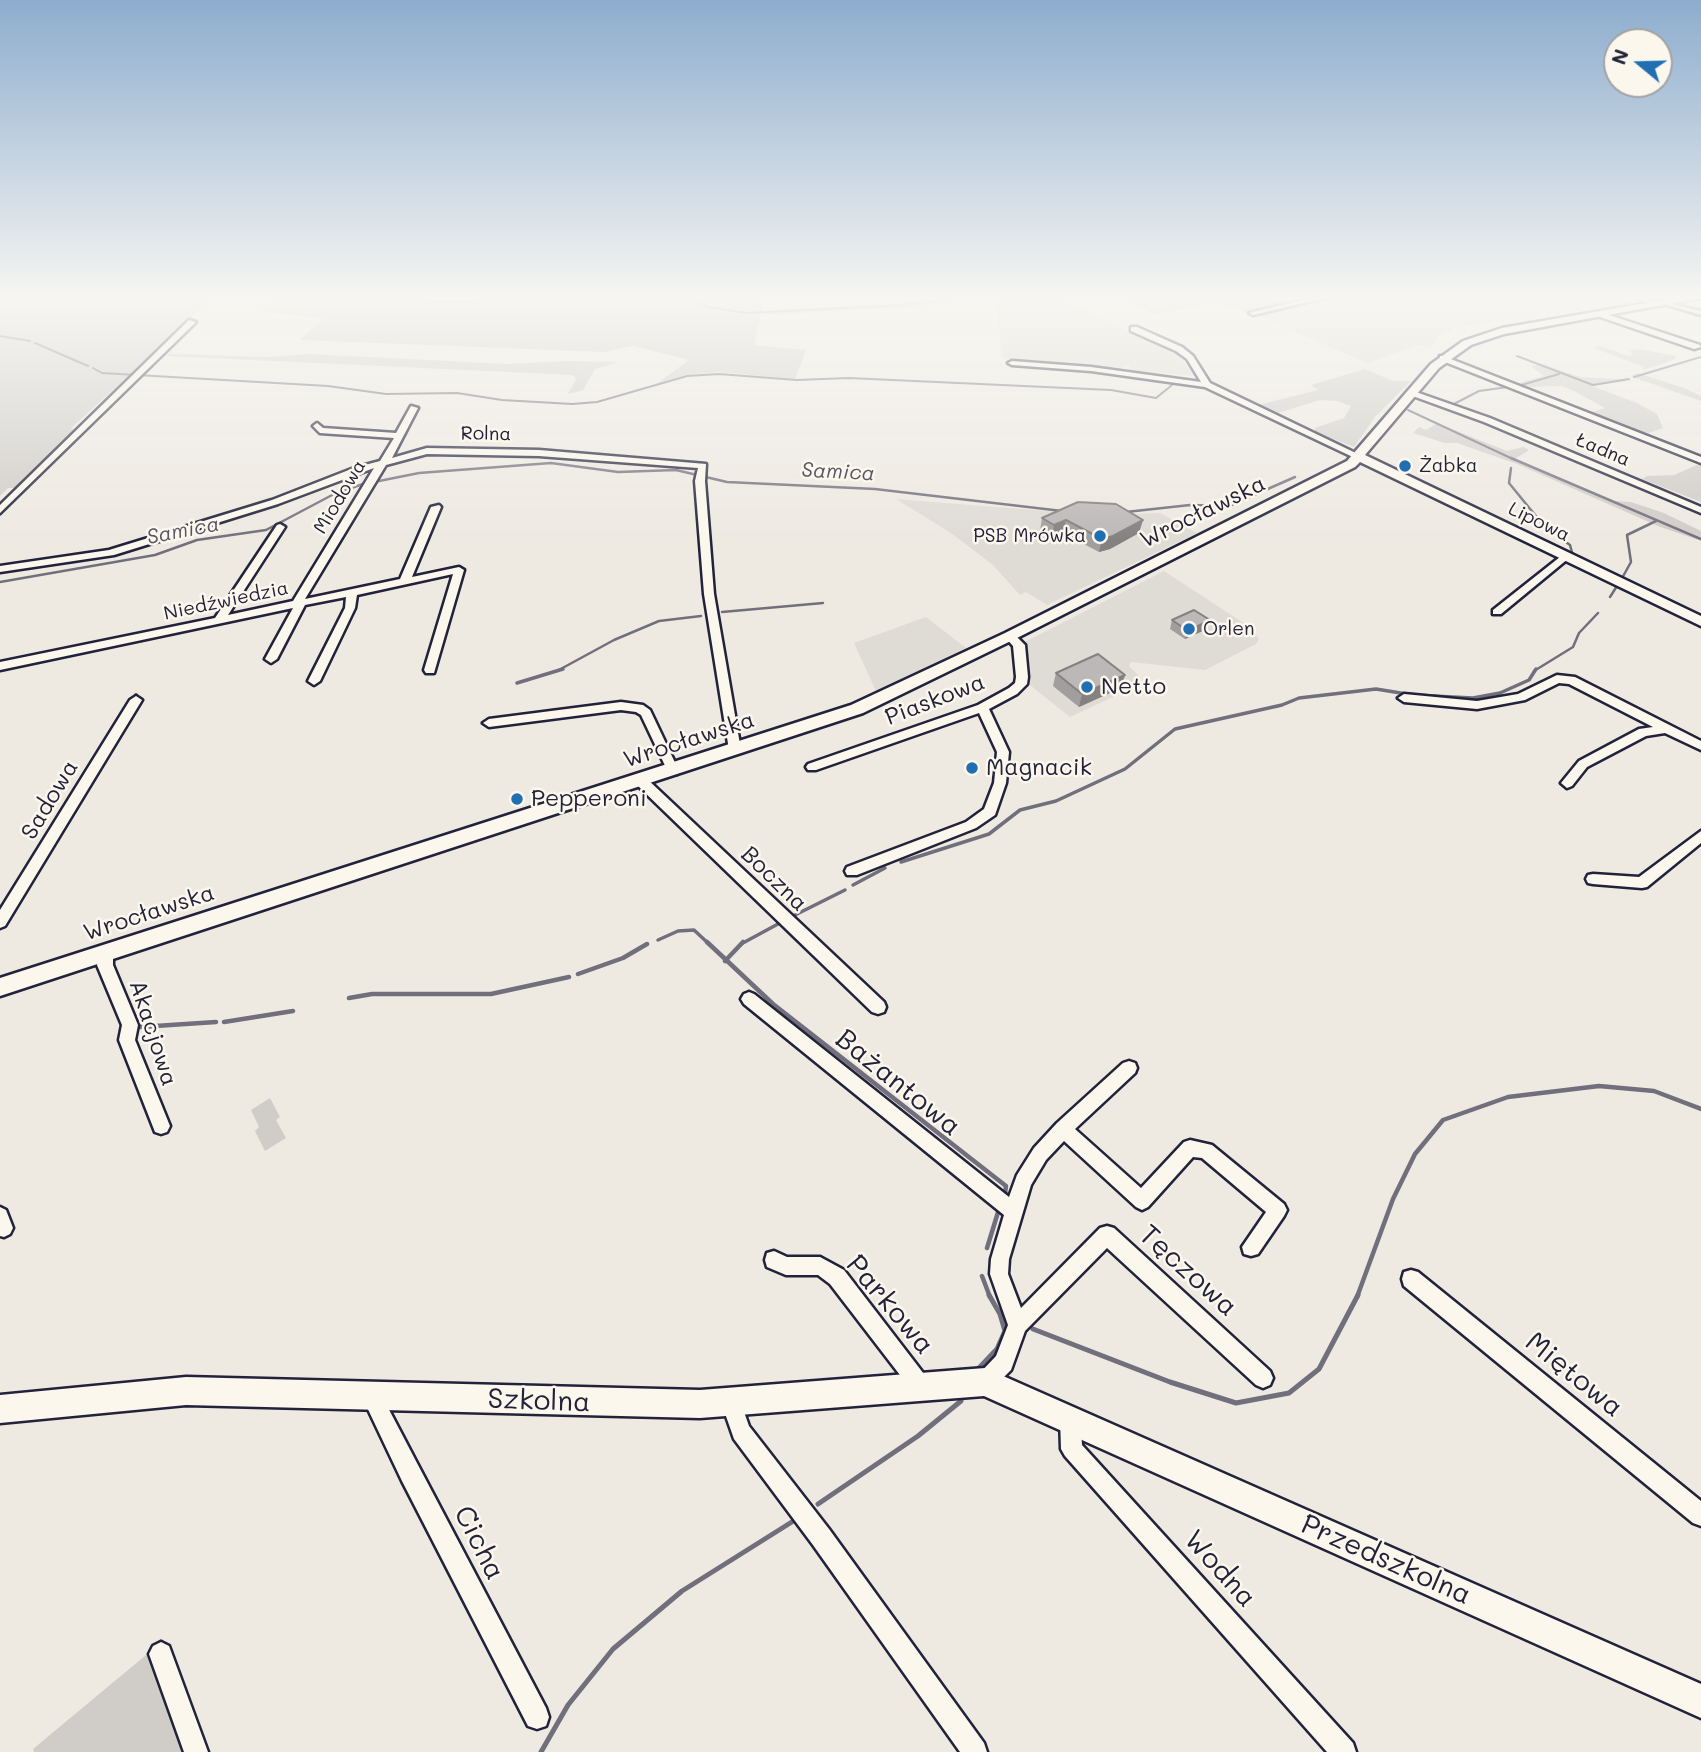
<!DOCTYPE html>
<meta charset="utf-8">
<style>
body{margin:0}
#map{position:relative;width:1701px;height:1752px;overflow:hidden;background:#eeeae2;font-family:Mali,sans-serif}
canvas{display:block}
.north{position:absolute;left:1603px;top:28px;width:70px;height:70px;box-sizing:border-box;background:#fbf7ec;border:2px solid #a4a2a5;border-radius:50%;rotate:289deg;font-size:19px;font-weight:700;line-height:28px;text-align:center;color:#22223b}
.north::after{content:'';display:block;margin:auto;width:24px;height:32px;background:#1f6fb2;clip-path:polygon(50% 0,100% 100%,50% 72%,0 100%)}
</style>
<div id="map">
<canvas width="1701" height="1752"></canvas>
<div class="north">N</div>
</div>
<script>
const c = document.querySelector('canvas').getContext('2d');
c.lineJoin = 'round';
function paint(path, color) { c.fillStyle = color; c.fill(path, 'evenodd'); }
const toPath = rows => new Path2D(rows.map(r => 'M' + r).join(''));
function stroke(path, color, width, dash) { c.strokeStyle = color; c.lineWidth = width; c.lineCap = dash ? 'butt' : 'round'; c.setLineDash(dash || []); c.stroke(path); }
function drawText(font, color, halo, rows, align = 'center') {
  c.font = font + ' Mali,sans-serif'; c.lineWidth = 5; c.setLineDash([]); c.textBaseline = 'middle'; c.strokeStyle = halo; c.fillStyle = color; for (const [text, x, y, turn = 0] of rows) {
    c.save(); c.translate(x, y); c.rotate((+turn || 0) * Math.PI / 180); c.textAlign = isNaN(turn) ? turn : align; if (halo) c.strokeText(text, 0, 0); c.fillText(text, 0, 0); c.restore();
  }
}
paint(toPath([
 [996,296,1057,296,1177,354,1196,376,1129,370,1130,366,1123,365,1123,368,1002,359],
 [1257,296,1628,296,1648,302,1459,327,1441,334,1430,349,1418,345,1367,363,1263,318,1287,312],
 [896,499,1097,515,1160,513,1197,533,1047,605,1026,592,1020,595,993,565,951,533],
 [1164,571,1251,628,1259,639,1256,644,1205,670,1131,662,1129,666,1138,675,1141,684,1070,717,1030,685,1023,643],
 [926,617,966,648,876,691,854,643]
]), '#dfdbd5');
paint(toPath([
 [0,296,212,296,186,325,71,428,77,432,19,488,8,488,0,496],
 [280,296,430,296,428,300,444,301,537,296,765,296,754,345,806,350,795,379,719,372,685,375,656,384,689,360,633,346,605,352,299,340,323,319,260,311],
 [960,296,990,296,904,308,763,315,763,311,790,309,925,302],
 [1117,296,1257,296,1288,312,1263,318,1218,302,1156,314],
 [1600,346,1628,356,1634,355,1629,351,1638,349,1677,356,1673,360,1643,370,1644,367,1594,348],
 [170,354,267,357,310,354,507,364,567,361,619,362,595,369,583,390,568,394,576,379,573,375,165,356],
 [1542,364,1580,377,1632,380,1592,386,1637,403,1657,414,1663,428,1649,433,1633,431,1593,415,1592,412,1605,408,1572,390,1561,386,1523,387,1515,384,1544,376,1531,366],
 [1365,369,1393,381,1411,381,1375,417,1354,447,1315,432,1315,428,1344,418,1351,406,1337,401,1320,400,1275,414,1258,405,1318,390,1311,385],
 [1638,373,1684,388,1701,396,1701,401,1630,376],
 [1437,423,1507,451,1524,447,1529,450,1515,459,1615,501,1631,502,1664,513,1701,531,1701,541,1658,526,1517,464,1457,443,1445,443,1413,433,1419,427,1426,430],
 [1701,463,1701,502,1642,479,1647,476,1674,475],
 [270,1098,280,1117,276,1120,286,1138,265,1151,255,1131,259,1127,251,1110],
 [152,1650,188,1752,34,1752,33,1749]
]), '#d0cdc9');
stroke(toPath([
 [361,296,445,302,580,296],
 [690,296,708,307,747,313,901,305,971,296],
 [0,336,30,341],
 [35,343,88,366],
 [1517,356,1593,385,1629,379],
 [93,368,102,373,328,386,386,394,457,393,502,400,572,404,597,402,687,376,719,374,797,380,849,378,1111,390,1156,398,1177,381],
 [1634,377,1701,357],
 [1518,386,1559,374],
 [1452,405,1479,391,1508,387],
 [1408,410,1515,460]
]), '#716f7c', 2);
stroke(toPath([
 [1511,458,1701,539],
 [1511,468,1509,483,1544,526,1570,545,1573,556],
 [374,482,419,473,551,463,618,472,676,470,727,482,875,489,1062,511],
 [1126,512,1190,505,1229,506,1295,477],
 [1621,580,1631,562,1627,535,1656,521],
 [0,582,155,555,197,540,266,530,334,494,363,484],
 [1610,597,1617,586],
 [722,612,823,603],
 [557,671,614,640,659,621,701,616],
 [1534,671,1573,647,1579,633,1598,613]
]), '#716f7c', 2.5);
stroke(toPath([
 [517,683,563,669],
 [901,862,989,834,1020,810,1056,801,1125,769,1175,729,1282,705,1299,698,1376,689,1413,695,1473,698,1500,693,1529,680,1536,669],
 [853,885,885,868],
 [791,917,845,890],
 [658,940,678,931,694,930,709,944],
 [741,944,778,924]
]), '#716f7c', 3.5);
stroke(toPath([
 [707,942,773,1004,1006,1186,1005,1194],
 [725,961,743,942],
 [578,974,623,958,647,944],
 [349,998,372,994,491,994,569,977],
 [224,1022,293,1011],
 [140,1027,216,1022],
 [987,1248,999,1209],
 [982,1276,990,1297],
 [1357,1297,1393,1199,1415,1154,1443,1120,1508,1097,1599,1086,1654,1091,1701,1109]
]), '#716f7c', 4.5);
stroke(toPath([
 [1033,1329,1170,1382,1236,1403,1289,1393,1319,1369,1358,1295],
 [978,1369,997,1349,1005,1331,1000,1314,989,1295],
 [818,1504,918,1436,961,1401],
 [541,1752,568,1705,613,1649,682,1591,795,1520]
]), '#716f7c', 5);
const street = toPath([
 [1319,296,1332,296,1253,315,1249,313,1319,296],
 [1629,296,1639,296,1664,305,1659,306,1629,296],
 [1668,303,1701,311,1701,315,1668,305,1668,303],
 [1603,313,1700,345,1701,347,1694,349,1600,317,1603,313],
 [189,320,196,322,0,513,0,505,189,320],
 [1131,327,1137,327,1182,347,1193,356,1210,383,1364,457,1357,459,1205,387,1091,371,1012,365,1008,363,1012,361,1091,367,1201,382,1187,359,1176,351,1131,331,1131,327],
 [1443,356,1701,457,1701,463,1440,360,1440,356,1443,356],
 [1413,391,1490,418,1701,507,1701,513,1484,422,1410,395,1409,393,1413,391],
 [411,406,418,408,392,458,427,448,539,450,706,464,705,481,714,594,741,750,739,753,735,754,729,750,704,594,695,481,698,468,539,456,427,454,386,465,305,599,400,579,431,507,439,505,441,507,412,577,459,567,464,570,434,673,426,673,424,670,453,574,357,595,355,608,320,681,314,685,308,681,345,608,346,597,305,605,277,659,271,663,265,659,293,608,0,670,0,662,215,618,277,525,280,524,285,527,228,615,293,601,374,468,278,504,114,555,0,572,0,566,109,550,272,500,354,468,380,461,394,438,320,433,313,426,317,423,323,428,396,433,411,406],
 [1565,553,1570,556,1569,558,1501,614,1493,614,1493,610,1565,553],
 [1010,633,1014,634,1025,645,1028,677,1027,684,1017,694,989,709,1009,752,1006,783,995,815,976,828,857,875,847,875,845,871,847,867,966,822,984,809,994,783,997,752,979,713,816,770,808,770,806,767,808,764,978,705,1009,688,1015,683,1016,677,1013,646,1004,636,1010,633],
 [1557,675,1575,677,1701,741,1701,750,1665,733,1646,736,1587,767,1572,786,1567,788,1561,783,1579,761,1639,729,1653,727,1569,684,1559,683,1525,700,1477,709,1404,702,1398,698,1404,694,1477,701,1518,694,1557,675],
 [136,696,142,700,5,926,0,928,0,910,130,700,136,696],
 [621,702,643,705,650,710,679,771,677,774,669,774,641,715,636,712,621,710,489,727,483,723,489,719,621,702],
 [641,776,646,778,884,1002,886,1007,884,1012,878,1014,872,1012,636,784,635,781,641,776],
 [1701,831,1701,843,1647,887,1642,888,1593,884,1588,883,1586,879,1588,875,1593,874,1639,877,1701,831],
 [106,947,111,949,113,953,113,965,138,1025,135,1040,170,1126,167,1132,161,1134,155,1132,119,1040,122,1025,97,965,99,953,101,949,106,947],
 [749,992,754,994,1009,1197,1017,1175,1034,1148,1057,1123,1123,1063,1129,1061,1135,1063,1137,1068,1135,1073,1075,1129,1141,1188,1184,1142,1190,1140,1212,1145,1284,1204,1287,1210,1284,1216,1258,1254,1251,1256,1244,1254,1242,1247,1266,1212,1202,1158,1193,1157,1148,1207,1142,1210,1136,1207,1064,1141,1046,1160,1031,1185,1009,1259,1008,1274,1021,1308,1100,1228,1107,1226,1114,1228,1270,1371,1273,1378,1270,1385,1263,1388,1256,1385,1107,1248,1025,1331,1011,1370,992,1389,985,1392,978,1389,975,1382,978,1375,996,1356,1008,1325,990,1274,991,1259,1004,1215,744,1004,741,999,744,994,749,992],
 [0,1207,6,1210,13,1228,10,1234,4,1237,0,1236,0,1207],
 [774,1251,787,1257,820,1257,844,1270,927,1378,930,1385,927,1392,920,1395,913,1392,830,1284,818,1275,786,1275,767,1267,765,1260,767,1253,774,1251],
 [1411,1270,1418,1272,1701,1501,1701,1526,1693,1523,1404,1286,1402,1279,1404,1272,1411,1270],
 [375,1384,382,1387,385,1402,418,1465,546,1708,549,1717,546,1726,537,1729,528,1726,402,1481,365,1403,368,1387,375,1384],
 [731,1392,738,1395,749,1426,829,1529,984,1743,987,1752,960,1752,813,1545,734,1439,721,1402,724,1395,731,1392],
 [1070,1408,1077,1411,1080,1418,1082,1445,1353,1743,1356,1752,1327,1752,1065,1456,1061,1449,1060,1418,1063,1411,1070,1408],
 [161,1642,169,1646,208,1752,184,1752,149,1654,153,1646,161,1642]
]);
const secondary = toPath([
 [1687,296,1701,298,1504,334,1471,345,1439,368,1365,455,1701,616,1701,626,1360,462,1355,467,1015,639,863,713,0,996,0,978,851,705,1005,633,1347,461,1431,364,1463,341,1502,328,1687,296],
 [985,1368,1701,1684,1701,1718,984,1396,700,1418,186,1405,0,1423,0,1395,186,1377,700,1390,985,1368]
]);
stroke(street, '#22223b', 5);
stroke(secondary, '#22223b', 5);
paint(street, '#fbf7ec');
paint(secondary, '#fbf7ec');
paint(toPath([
 [1078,502,1139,533,1110,549,1099,552,1063,533,1052,538,1040,531,1042,518],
 [1172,620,1210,620,1207,629,1185,639,1170,629],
 [1056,673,1125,675,1121,688,1079,707,1053,686]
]), '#a29e9e');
paint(toPath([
 [1066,520,1063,533,1052,538,1054,525],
 [1143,520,1139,533,1110,549,1099,552,1102,539],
 [1210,620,1207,629,1185,639,1188,631],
 [1125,675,1121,688,1079,707,1082,694]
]), '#848181');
const building = toPath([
 [1078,502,1116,504,1143,520,1113,536,1102,539,1066,520,1054,525,1042,518,1078,502],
 [1194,610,1210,620,1188,631,1172,620,1194,610],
 [1098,654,1125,675,1082,694,1056,673,1098,654]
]);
paint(building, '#bcb8b8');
stroke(building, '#848181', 2);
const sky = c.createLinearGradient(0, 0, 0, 541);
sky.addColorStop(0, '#8dadce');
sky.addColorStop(0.55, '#f7f6f2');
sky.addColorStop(1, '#f7f6f200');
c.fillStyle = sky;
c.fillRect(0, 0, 1701, 541);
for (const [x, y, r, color] of [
 [1405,466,7,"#1f6fb2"],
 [1100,536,7,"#1f6fb2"],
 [1189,629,7,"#1f6fb2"],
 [1087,687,7,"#1f6fb2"],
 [972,768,7,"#1f6fb2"],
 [517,799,7,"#1f6fb2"]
]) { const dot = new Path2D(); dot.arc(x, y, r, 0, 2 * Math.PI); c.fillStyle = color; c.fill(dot); stroke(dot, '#fbf7ec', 2.5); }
drawText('19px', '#22223b', '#fbf7ec', [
 ["Rolna",486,434,1],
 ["Ładna",1603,450,23],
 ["Miodowa",340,497,-59],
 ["Lipowa",1539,522,26],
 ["Niedźwiedzia",226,601,-12]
]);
drawText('19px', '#22223b', '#fbf7ec', [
 ["Żabka",1419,466],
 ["PSB Mrówka",1086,536,"right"],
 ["Orlen",1203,629]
], 'left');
drawText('italic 21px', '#575666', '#fbf7ec', [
 ["Samica",838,472,3],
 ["Samica",183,531,-11]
]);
drawText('23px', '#22223b', '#fbf7ec', [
 ["Wrocławska",1203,512,-26],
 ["Piaskowa",935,700,-21],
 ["Wrocławska",689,740,-18],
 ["Sadowa",50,800,-59],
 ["Boczna",774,879,44],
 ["Wrocławska",149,913,-18],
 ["Akacjowa",153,1033,72]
]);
drawText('23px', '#22223b', '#fbf7ec', [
 ["Netto",1101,687],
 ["Magnacik",986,768],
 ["Pepperoni",531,799]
], 'left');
drawText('28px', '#22223b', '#fbf7ec', [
 ["Bażantowa",898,1083,39],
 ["Tęczowa",1188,1271,42],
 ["Parkowa",890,1305,50],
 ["Miętowa",1574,1375,39],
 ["Szkolna",539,1401,2],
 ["Cicha",479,1543,63],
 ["Przedszkolna",1386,1560,24],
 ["Wodna",1220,1569,48]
]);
</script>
